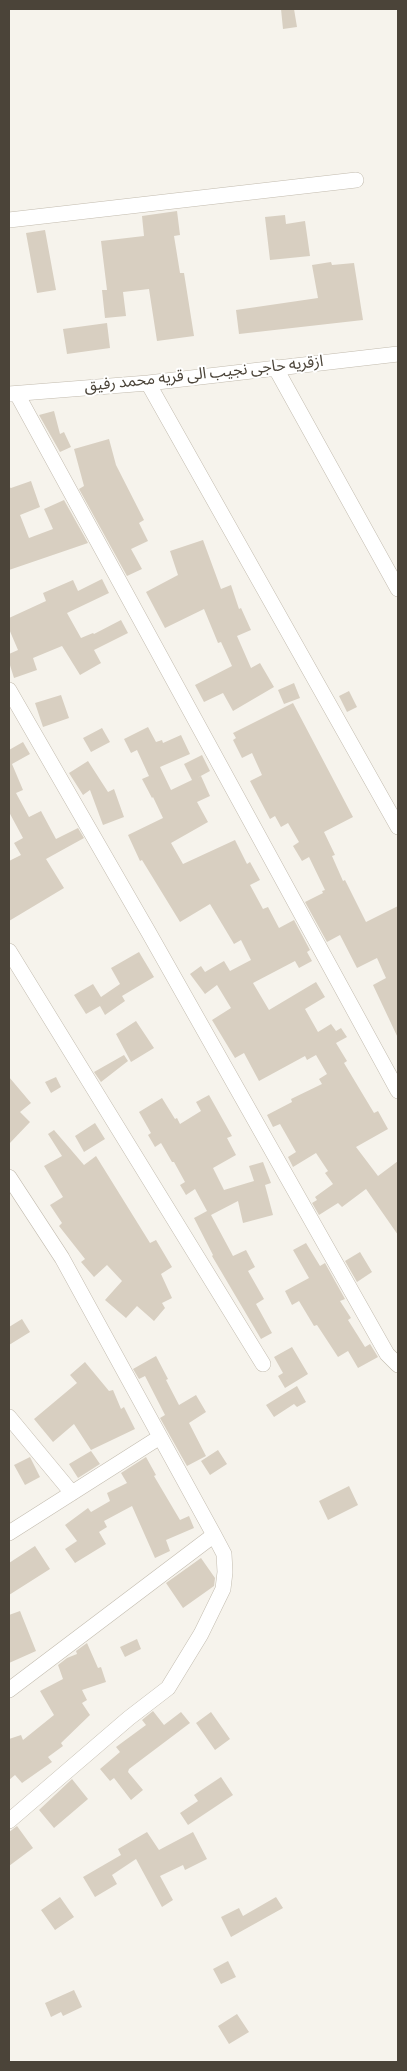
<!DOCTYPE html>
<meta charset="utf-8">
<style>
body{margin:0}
#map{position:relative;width:407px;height:2071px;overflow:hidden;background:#f6f3ec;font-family:"Source Sans 3",sans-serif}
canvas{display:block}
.frame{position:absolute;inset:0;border:10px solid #4b4439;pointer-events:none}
</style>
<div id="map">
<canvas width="407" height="2071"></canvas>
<div class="frame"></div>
</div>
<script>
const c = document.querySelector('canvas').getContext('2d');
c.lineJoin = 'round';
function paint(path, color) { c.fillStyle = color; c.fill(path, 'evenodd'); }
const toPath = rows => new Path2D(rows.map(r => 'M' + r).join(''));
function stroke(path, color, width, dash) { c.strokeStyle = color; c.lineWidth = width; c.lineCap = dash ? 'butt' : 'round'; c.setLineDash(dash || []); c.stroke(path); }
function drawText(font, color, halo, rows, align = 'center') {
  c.font = font + ' "Source Sans 3","Noto Sans Arabic",sans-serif'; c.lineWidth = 4; c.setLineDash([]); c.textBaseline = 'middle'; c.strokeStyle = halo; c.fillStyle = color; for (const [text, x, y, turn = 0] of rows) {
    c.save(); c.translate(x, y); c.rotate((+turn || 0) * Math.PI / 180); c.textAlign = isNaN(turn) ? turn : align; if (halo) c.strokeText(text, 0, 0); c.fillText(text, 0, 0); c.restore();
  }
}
paint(toPath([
 [281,9,294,9,297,27,283,29],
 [177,211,180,235,174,236,180,273,184,273,194,336,157,341,149,289,123,292,126,316,105,318,102,290,107,290,101,241,144,236,142,216],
 [285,215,286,224,305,221,310,256,270,260,265,217],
 [45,230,56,290,37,293,26,233],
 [331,262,332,265,354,263,363,320,239,334,236,310,318,298,312,265],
 [107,323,110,348,67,354,63,329],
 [54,411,60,434,64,432,71,447,60,452,39,415],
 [109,439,116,465,144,520,139,523,148,541,131,549,142,569,127,576,79,489,84,486,74,449],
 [31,481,40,507,20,515,29,538,53,529,44,509,64,500,88,543,9,570,9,487,11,488],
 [203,540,221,589,231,585,239,609,241,608,251,630,237,636,251,668,260,663,274,687,233,711,223,693,204,702,195,685,232,666,221,642,218,643,204,609,165,628,146,592,178,575,170,551],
 [102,579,109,593,67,613,81,638,93,633,94,634,121,620,128,633,94,650,101,663,80,675,62,646,33,658,37,670,14,678,9,662,9,654,18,650,9,629,9,618,46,601,43,593,73,580,78,591],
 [294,683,300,698,284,704,278,690],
 [349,691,357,707,347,712,339,696],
 [61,695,69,718,43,727,35,703],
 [293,703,353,817,324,832,335,855,332,856,343,881,345,880,366,922,398,906,398,1038,373,985,386,978,377,958,357,968,340,935,327,942,305,902,323,893,322,891,325,890,309,857,302,861,293,846,299,842,288,823,281,827,275,816,270,819,250,781,262,775,252,753,242,758,233,740,236,738,233,733],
 [148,727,156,742,162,740,163,743,181,735,190,754,160,767,171,790,192,780,184,764,202,755,210,771,197,778,201,776,210,796,197,802,208,822,171,843,183,864,235,840,247,864,250,862,260,880,250,885,263,909,268,907,279,928,294,920,310,950,307,952,312,961,299,968,295,961,253,983,269,1010,316,982,325,997,305,1009,318,1032,331,1024,336,1031,341,1028,347,1037,336,1043,347,1061,344,1063,374,1113,378,1111,388,1129,356,1147,378,1176,398,1161,398,1235,366,1189,342,1207,338,1203,319,1215,312,1203,317,1200,315,1197,333,1184,325,1173,328,1171,316,1153,293,1167,288,1157,296,1152,280,1124,273,1127,267,1115,292,1102,291,1099,322,1084,319,1079,327,1074,316,1055,307,1060,305,1056,259,1081,244,1053,235,1058,212,1020,231,1008,217,985,205,994,190,974,201,966,205,972,224,961,230,971,251,960,241,940,234,944,210,904,180,922,142,860,140,861,128,835,163,818,153,797,152,798,142,779,149,776,137,750,131,753,124,739],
 [102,728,110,742,91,752,83,738],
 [23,742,30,754,12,764,23,790,16,793,29,817,41,811,56,839,78,828,84,838,46,859,64,888,9,921,9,861,21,855,14,843,23,838,9,812,9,750],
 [88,761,108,792,114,789,124,817,103,825,90,790,83,795,69,773],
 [139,952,154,977,122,996,125,1001,105,1015,100,1006,86,1014,74,995,93,984,101,997,120,984,111,968],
 [136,1021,154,1048,131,1062,116,1034],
 [124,1055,128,1061,101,1082,94,1072],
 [9,1077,31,1103,20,1112,30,1122,9,1144],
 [56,1077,61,1087,51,1093,45,1082],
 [209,1095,232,1136,227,1138,236,1155,213,1168,224,1190,254,1181,249,1166,263,1162,271,1183,265,1185,273,1215,243,1223,238,1201,211,1215,233,1256,246,1250,255,1267,248,1271,264,1299,256,1304,272,1333,261,1339,212,1256,213,1255,194,1218,207,1211,195,1189,186,1195,180,1185,185,1182,174,1162,172,1162,161,1143,155,1147,148,1135,151,1133,139,1112,162,1098,175,1119,177,1118,180,1124,201,1111,196,1102],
 [95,1123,105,1139,84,1152,75,1136],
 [54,1130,84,1165,96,1156,150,1243,156,1240,172,1267,161,1274,172,1298,162,1303,165,1308,154,1321,137,1306,126,1318,105,1300,122,1281,107,1265,94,1277,81,1262,85,1259,59,1226,62,1223,50,1205,63,1197,44,1166,62,1156,48,1134],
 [306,1243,320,1266,325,1263,345,1299,340,1301,351,1318,348,1320,365,1347,370,1344,378,1357,358,1368,348,1351,338,1357,317,1325,314,1326,299,1301,292,1305,285,1291,309,1278,293,1250],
 [360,1252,372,1272,357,1282,345,1261],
 [22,1319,30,1332,9,1345,9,1327],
 [292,1347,308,1374,285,1388,278,1376,283,1373,274,1357],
 [156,1356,168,1379,166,1380,179,1405,196,1395,206,1412,189,1423,206,1456,187,1466,160,1418,165,1415,145,1376,139,1379,133,1369],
 [85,1362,109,1391,113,1390,121,1409,124,1407,135,1429,91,1450,74,1424,53,1442,34,1419,77,1383,70,1375],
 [297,1386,306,1402,297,1407,294,1404,274,1417,266,1405],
 [218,1450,227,1464,210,1475,201,1461],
 [91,1451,100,1464,78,1478,69,1464],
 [30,1457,40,1477,25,1485,14,1465],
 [146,1457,156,1475,154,1476,180,1520,189,1516,194,1528,166,1540,170,1551,155,1558,132,1506,104,1521,107,1527,99,1532,106,1544,75,1563,65,1549,77,1541,65,1525,88,1508,91,1512,110,1501,107,1493,127,1483,121,1473],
 [349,1486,358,1505,328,1520,319,1501],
 [35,1546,50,1569,9,1595,9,1563],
 [201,1558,215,1578,214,1586,183,1608,166,1583],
 [20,1611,36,1651,9,1663,9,1615],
 [137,1639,141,1649,125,1657,120,1647],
 [87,1643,98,1668,101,1667,106,1682,82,1690,87,1700,82,1703,90,1715,61,1743,63,1746,48,1757,52,1762,22,1783,15,1775,9,1780,9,1739,21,1735,23,1740,54,1715,40,1691,63,1679,58,1665,67,1658,77,1654,76,1651],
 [153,1711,164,1725,181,1712,190,1723,129,1769,128,1772,143,1790,131,1800,114,1778,110,1781,100,1769,120,1752,116,1747,146,1725,142,1720],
 [211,1712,230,1739,215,1750,196,1723],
 [221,1777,233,1795,188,1825,180,1813,198,1801,194,1795],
 [72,1779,88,1799,54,1828,39,1810],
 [17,1826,33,1848,9,1866,9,1832],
 [147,1832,159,1850,193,1832,207,1859,185,1870,183,1865,160,1876,173,1900,162,1907,136,1859,112,1875,117,1884,95,1897,83,1877,121,1855,118,1849],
 [60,1897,74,1917,55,1930,41,1910],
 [276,1897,283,1908,231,1937,221,1917,239,1908,243,1916],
 [228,1961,236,1977,221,1984,213,1969],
 [74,1990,82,2007,63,2016,61,2012,51,2017,45,2003],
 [237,2014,249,2032,229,2044,218,2026]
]), '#d8cfc1');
const minor = toPath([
 [9,220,356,180],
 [275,367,398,589],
 [148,383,398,827],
 [9,394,148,383,398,354],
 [17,394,398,1091],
 [9,690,149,933,387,1354,398,1365],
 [9,951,263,1364],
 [9,1177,62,1258,214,1535,224,1554,225,1572,223,1589,201,1634,168,1688,129,1718,9,1821],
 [9,1417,72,1493],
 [9,1533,160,1437],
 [9,1690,214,1535]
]);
stroke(minor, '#c2bbae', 16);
stroke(minor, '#fff', 15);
drawText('16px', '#4b4439', '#fff', [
 ["ازقریه حاجی نجیب الی قریه محمد رفیق",204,375,-6]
]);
</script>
